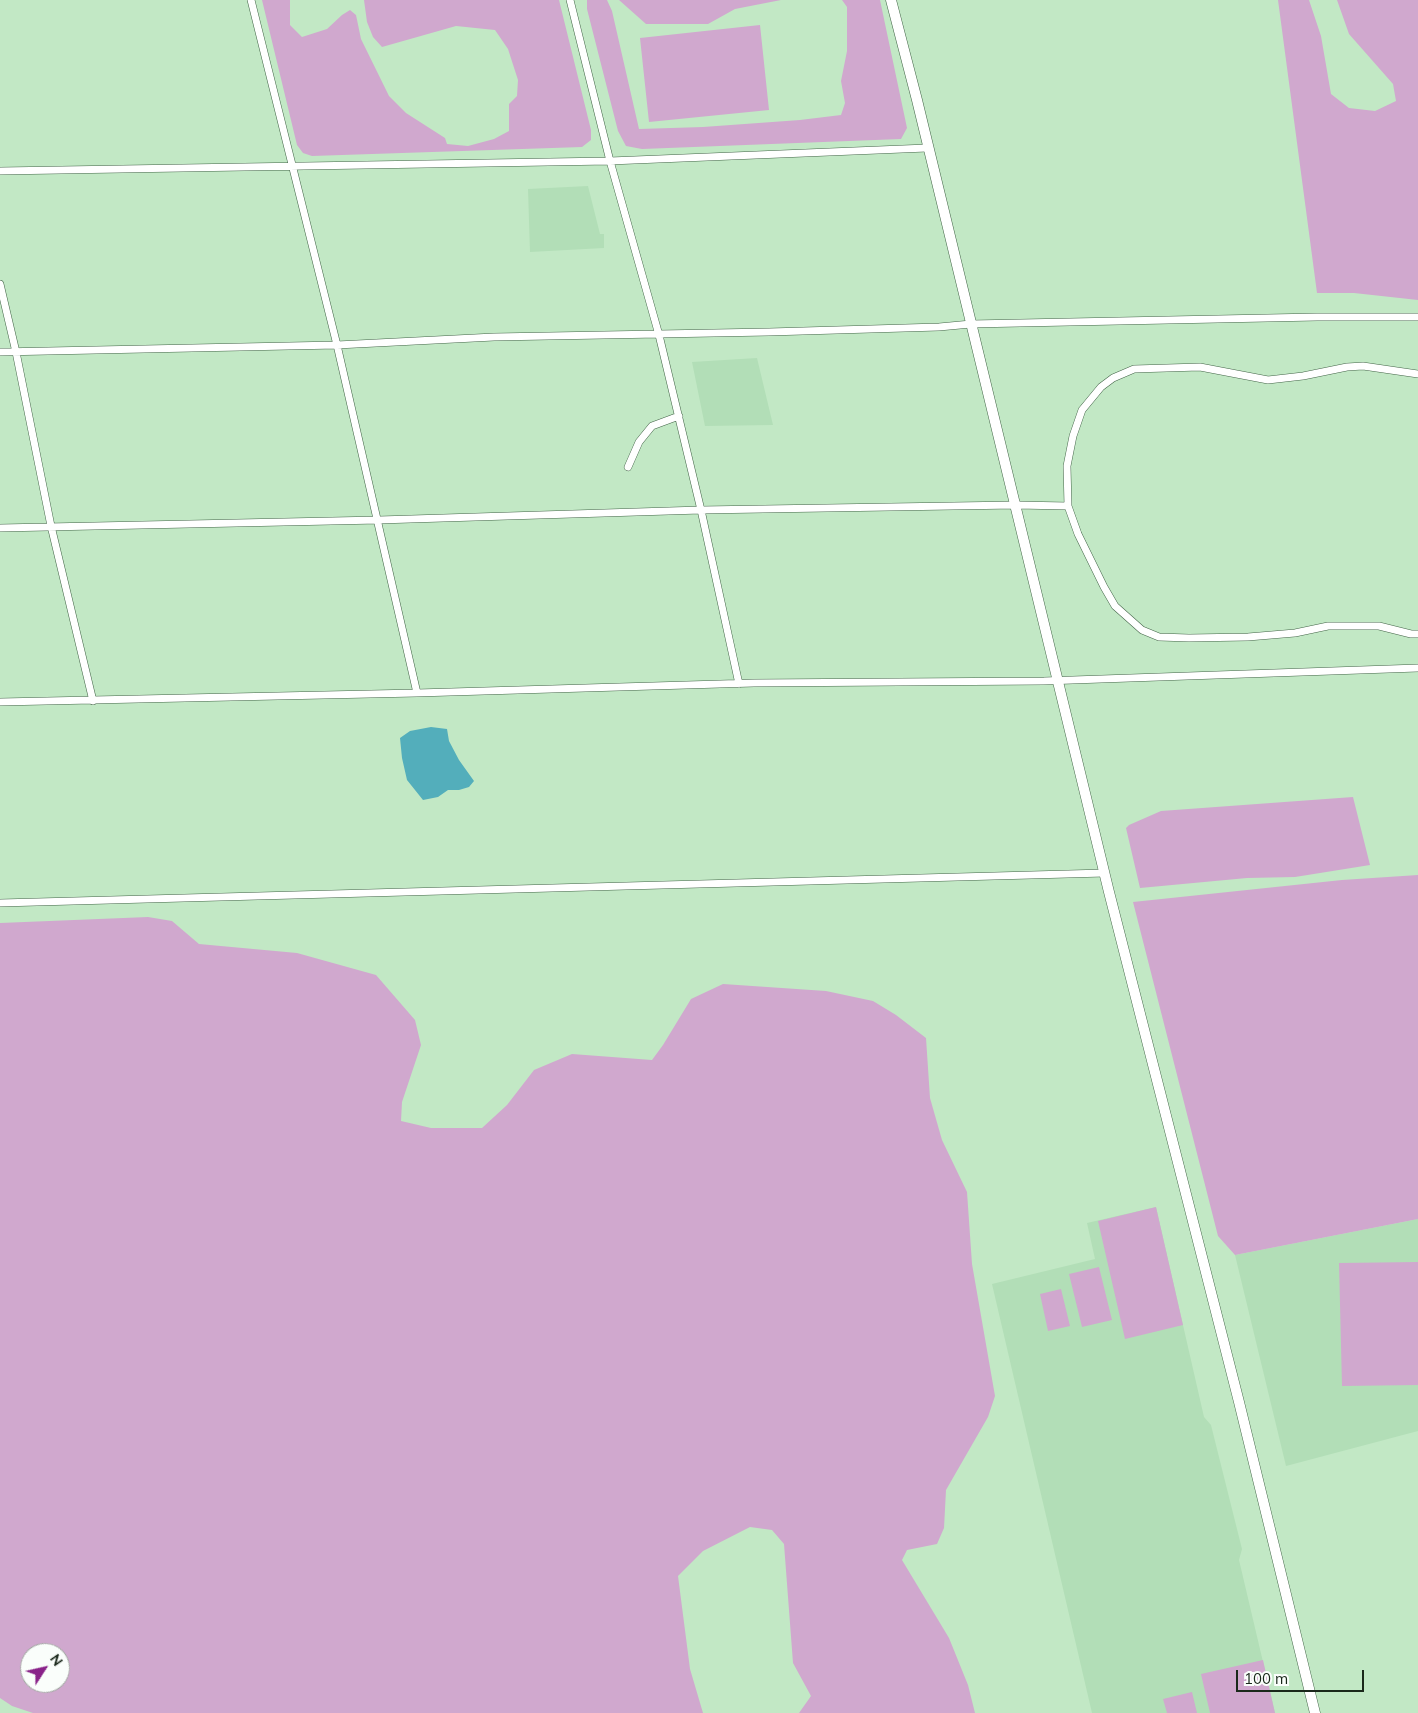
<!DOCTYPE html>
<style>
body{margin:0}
#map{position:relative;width:1418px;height:1713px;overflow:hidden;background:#c2e8c5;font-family:Mulish,sans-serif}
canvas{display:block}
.north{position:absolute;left:20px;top:1643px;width:50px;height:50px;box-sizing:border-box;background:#fafefb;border:1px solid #a0a8a1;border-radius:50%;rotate:55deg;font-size:14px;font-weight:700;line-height:20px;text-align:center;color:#1a281b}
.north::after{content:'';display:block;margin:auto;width:18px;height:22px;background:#892289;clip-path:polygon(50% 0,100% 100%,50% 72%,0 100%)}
.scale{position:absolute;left:1236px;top:1670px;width:128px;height:22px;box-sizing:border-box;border:2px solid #1a281b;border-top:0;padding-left:6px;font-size:15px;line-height:18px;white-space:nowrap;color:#1a281b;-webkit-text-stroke:4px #fafefb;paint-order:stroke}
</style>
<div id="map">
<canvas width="1418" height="1713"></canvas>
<div class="north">N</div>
<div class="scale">100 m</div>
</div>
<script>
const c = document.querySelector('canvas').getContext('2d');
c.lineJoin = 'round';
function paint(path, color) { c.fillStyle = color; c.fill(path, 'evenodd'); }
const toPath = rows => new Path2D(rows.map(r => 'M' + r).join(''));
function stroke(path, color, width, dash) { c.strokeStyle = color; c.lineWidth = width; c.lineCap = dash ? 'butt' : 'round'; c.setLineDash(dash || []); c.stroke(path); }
paint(toPath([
 [588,186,600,234,604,234,604,248,530,252,528,189],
 [757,358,773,425,705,426,692,362],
 [1156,1207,1204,1417,1211,1425,1242,1549,1239,1560,1275,1713,1092,1713,992,1284,1095,1259,1087,1223],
 [1418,1219,1418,1431,1286,1466,1235,1255]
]), '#b2deb7');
paint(toPath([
 [262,0,290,0,290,25,302,37,327,29,342,15,350,10,356,15,361,39,389,96,406,113,445,138,447,144,468,146,494,139,509,131,509,104,517,96,518,80,508,49,495,30,456,26,382,47,373,37,367,22,364,0,559,0,591,130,591,140,582,147,312,156,303,153,297,145],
 [587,0,607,0,612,11,639,129,703,127,800,120,841,115,845,103,841,81,847,51,847,7,842,0,880,0,907,128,901,139,642,149,626,146,618,131,587,9],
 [619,0,781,0,735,9,708,24,646,24],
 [1278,0,1309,0,1321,36,1331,94,1349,108,1375,111,1396,101,1393,84,1349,34,1337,0,1418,0,1418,300,1354,293,1317,293],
 [760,25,769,110,649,122,640,38],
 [1353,797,1370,865,1295,877,1247,878,1140,888,1126,828,1129,825,1161,811],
 [1418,875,1418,1219,1235,1255,1218,1236,1133,902,1342,880],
 [148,917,172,921,199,944,297,953,376,975,415,1020,421,1045,402,1102,401,1121,431,1128,482,1128,507,1105,534,1070,572,1054,652,1060,663,1045,691,999,723,984,826,991,873,1001,896,1015,926,1038,930,1098,942,1140,967,1192,972,1264,995,1396,988,1417,946,1490,944,1528,937,1544,907,1550,902,1560,949,1638,968,1685,975,1713,799,1713,811,1696,793,1663,784,1544,772,1530,750,1527,703,1551,678,1576,690,1669,703,1713,33,1713,12,1706,0,1698,0,923],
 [30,1653,60,1653,60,1683,30,1683],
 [1156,1207,1183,1325,1125,1339,1098,1221],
 [1418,1262,1418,1385,1342,1386,1339,1263],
 [1099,1267,1112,1320,1082,1327,1069,1274],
 [1061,1289,1070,1326,1048,1331,1040,1294],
 [1263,1660,1275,1713,1210,1713,1201,1674],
 [1192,1692,1197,1713,1167,1713,1163,1699]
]), '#d0a8ce');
paint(toPath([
 [431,727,447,729,449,741,459,760,474,781,469,787,459,790,448,790,438,797,423,800,407,780,402,758,400,738,410,731]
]), '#53aebb');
const street = toPath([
 [251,0,337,345,417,693],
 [570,0,610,161,659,335,701,510,739,684],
 [0,171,610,161,927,148],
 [0,284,16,352,51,526,93,701],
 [0,352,337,345,494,337,769,332,939,327,971,324,1317,317,1418,317],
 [1418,374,1363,366,1347,367,1303,376,1268,380,1200,367,1134,369,1113,378,1101,387,1082,410,1073,436,1067,466,1068,506,1078,534,1104,587,1115,606,1142,630,1159,637,1189,638,1248,637,1295,633,1328,626,1379,626,1411,634,1418,634],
 [628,467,639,442,652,426,679,416],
 [0,528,379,520,701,510,1016,505,1068,506],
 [0,702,417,693,754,683,1044,681,1418,668],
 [0,903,1105,873]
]);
const secondary = toPath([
 [891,0,917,100,1109,892,1239,1402,1315,1713]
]);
stroke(street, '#436548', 8);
stroke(secondary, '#436548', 11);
stroke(street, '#fff', 7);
stroke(secondary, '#fff', 10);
</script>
